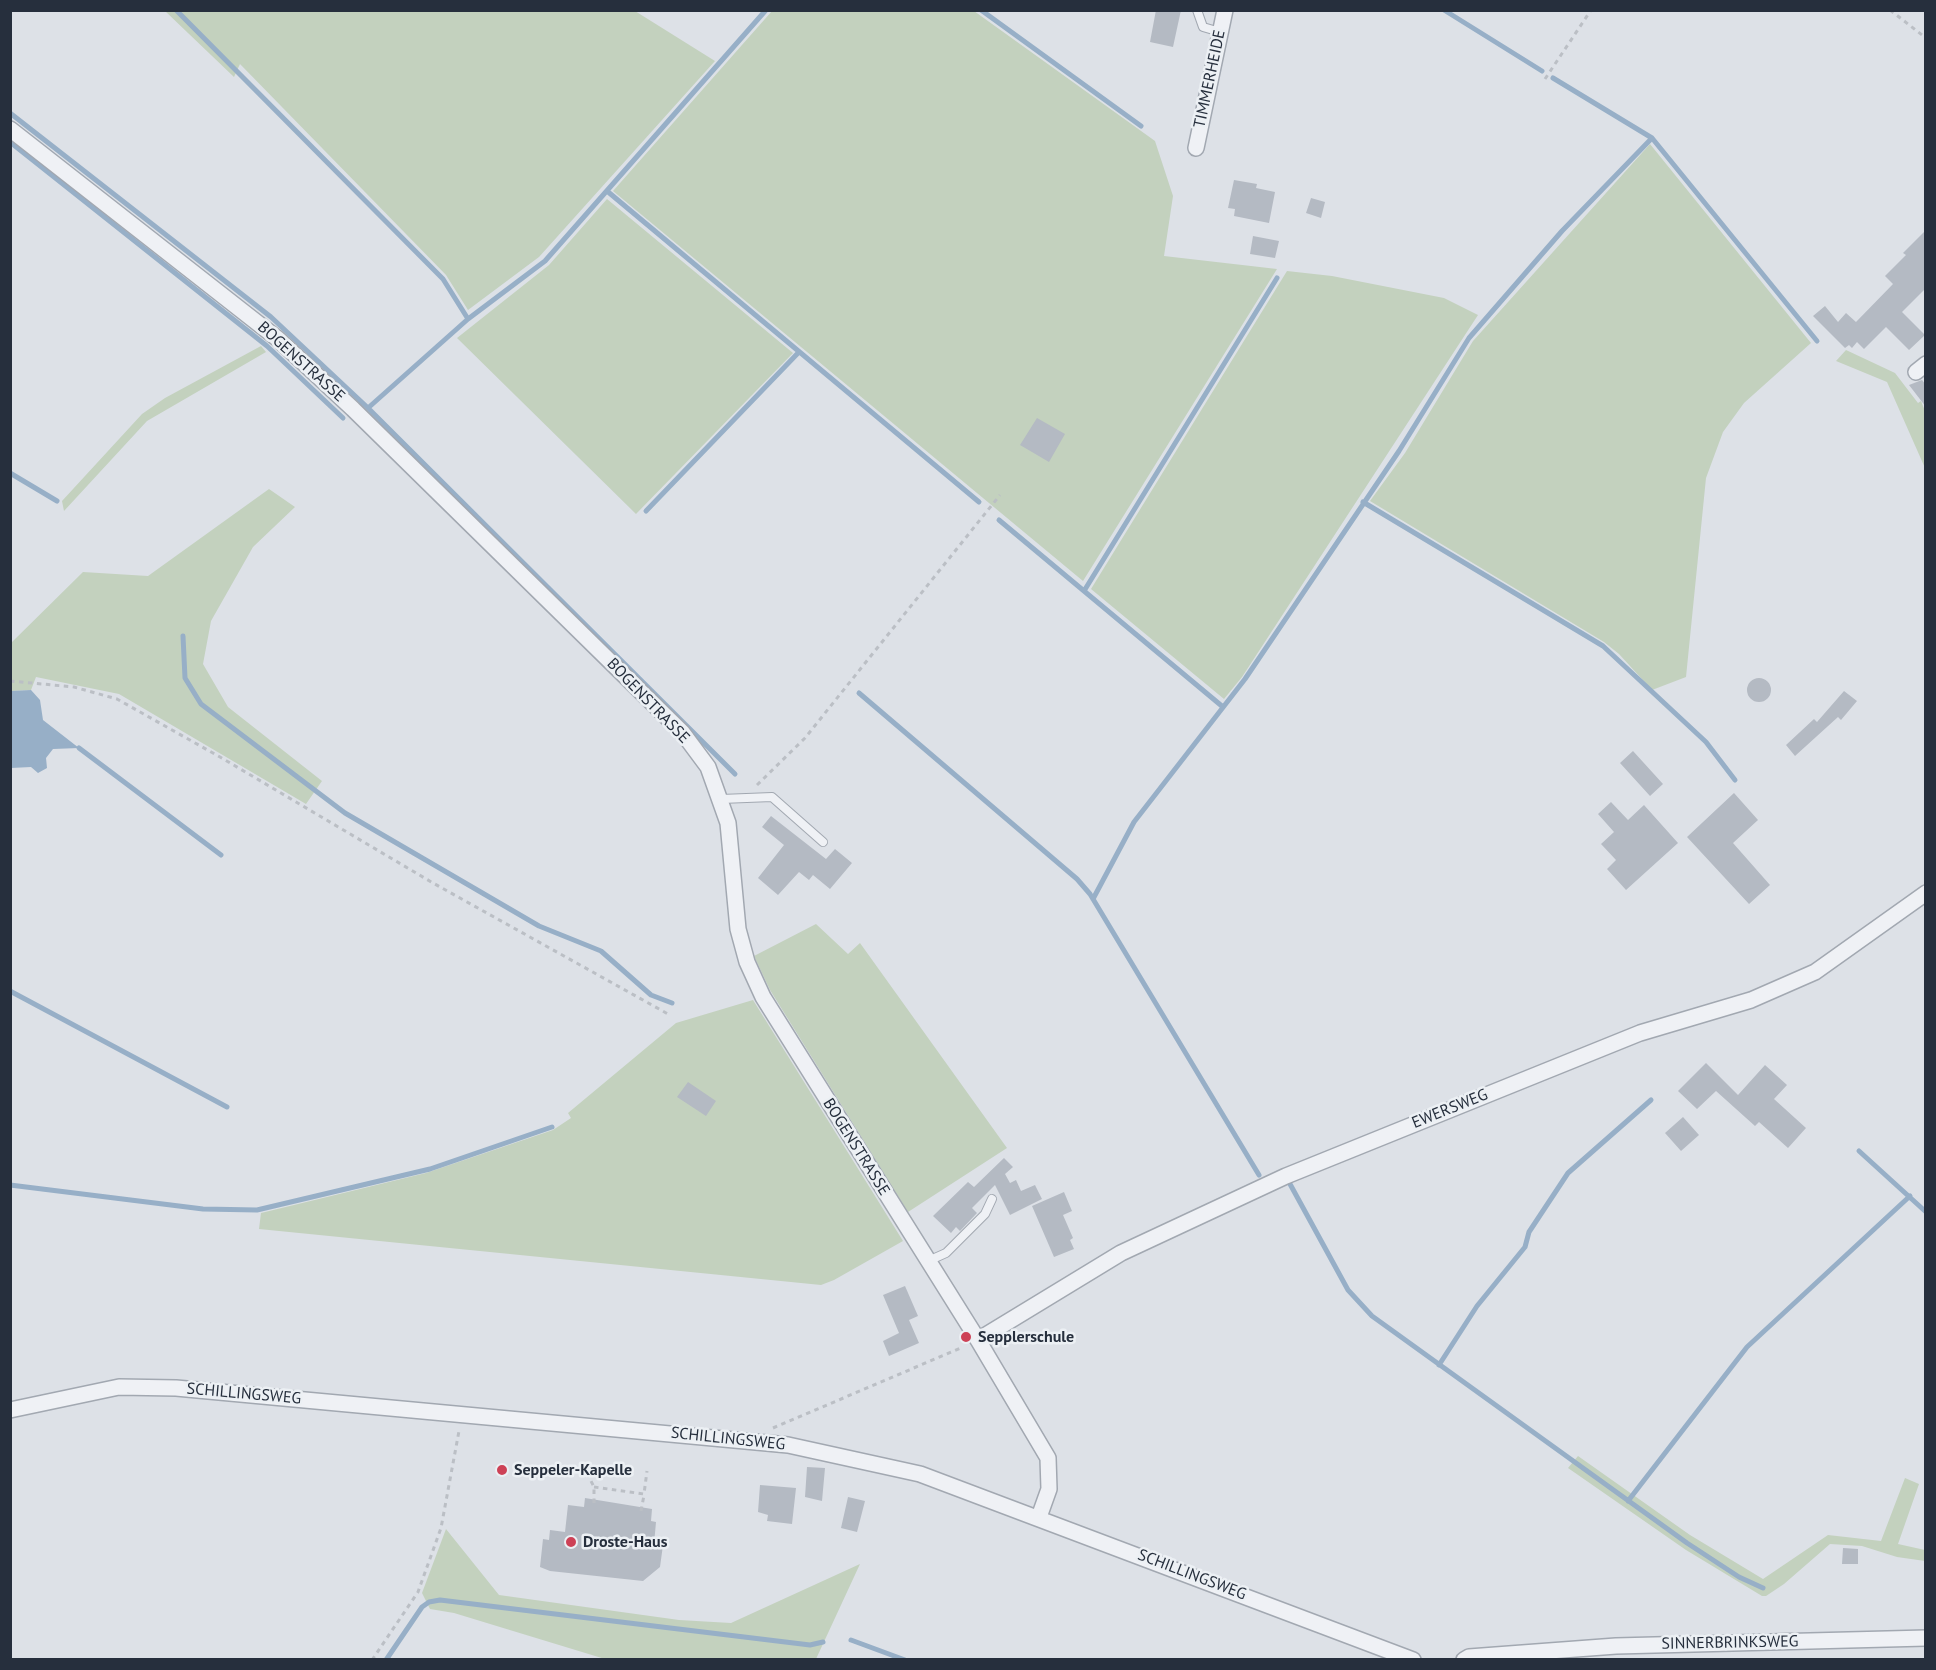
<!DOCTYPE html>
<style>
body{margin:0}
#map{position:relative;width:1936px;height:1670px;overflow:hidden;background:#dde1e7;font-family:"PT Sans",sans-serif}
canvas{display:block}
.frame{position:absolute;inset:0;border:12px solid #262f3d;pointer-events:none}
</style>
<div id="map">
<canvas width="1936" height="1670"></canvas>
<div class="frame"></div>
</div>
<script>
const c = document.querySelector('canvas').getContext('2d');
c.lineJoin = 'round';
function paint(path, color) { c.fillStyle = color; c.fill(path, 'evenodd'); }
const toPath = rows => new Path2D(rows.map(r => 'M' + r).join(''));
function stroke(path, color, width, dash) { c.strokeStyle = color; c.lineWidth = width; c.lineCap = dash ? 'butt' : 'round'; c.setLineDash(dash || []); c.stroke(path); }
function drawText(font, color, halo, rows, align = 'center') {
  c.font = font + ' "PT Sans",sans-serif'; c.lineWidth = 5; c.setLineDash([]); c.textBaseline = 'middle'; c.strokeStyle = halo; c.fillStyle = color; for (const [text, x, y, turn = 0] of rows) {
    c.save(); c.translate(x, y); c.rotate((+turn || 0) * Math.PI / 180); c.textAlign = isNaN(turn) ? turn : align; if (halo) c.strokeText(text, 0, 0); c.fillText(text, 0, 0); c.restore();
  }
}
paint(toPath([
 [165,11,635,11,715,61,539,257,468,310,446,275,240,64,234,77],
 [772,11,974,11,1155,141,1173,196,1164,256,1277,269,1083,581,613,191],
 [1650,144,1811,343,1744,403,1723,432,1706,478,1686,677,1652,690,1619,654,1604,642,1370,501,1405,453,1473,341],
 [607,199,793,353,636,514,457,338,549,265],
 [1287,271,1332,276,1444,298,1478,315,1242,677,1224,699,1091,589],
 [261,346,266,352,147,421,64,511,62,501,142,414,165,398],
 [1846,350,1895,373,1918,403,1921,401,1925,411,1925,468,1887,382,1836,361],
 [269,489,295,507,253,547,211,621,203,664,228,707,322,781,306,804,119,694,36,677,31,690,11,691,11,643,83,572,148,576],
 [816,924,848,954,860,943,1007,1148,908,1212,770,990,754,956],
 [753,1000,903,1241,834,1280,821,1285,259,1229,261,1213,426,1173,553,1130,571,1118,568,1113,676,1023],
 [1578,1456,1690,1535,1763,1579,1828,1535,1881,1541,1905,1478,1919,1484,1898,1544,1925,1550,1925,1561,1897,1557,1862,1546,1830,1544,1784,1584,1766,1596,1762,1596,1686,1550,1568,1468],
 [446,1529,499,1595,679,1620,731,1623,860,1564,816,1659,605,1659,454,1613,430,1609,422,1593]
]), '#c3d1be');
paint(toPath([
 [31,690,40,700,43,720,79,748,53,749,46,758,47,768,38,773,31,767,11,768,11,691]
]), '#97afc7');
stroke(toPath([
 [176,10,443,279,468,319],
 [981,10,1141,126],
 [1444,10,1542,71],
 [1553,78,1652,138,1817,341],
 [10,113,271,317,368,408,735,774],
 [10,142,267,346,343,418],
 [607,191,979,502],
 [368,408,468,319,545,261,766,10],
 [10,473,57,501],
 [1363,502,1603,646,1706,742,1735,780],
 [646,511,799,352],
 [999,520,1084,591],
 [183,636,185,678,201,704,345,813,539,926,601,951,651,995,672,1003],
 [859,693,1077,879,1090,894,1259,1175],
 [1223,707,1084,591,1277,278],
 [79,748,221,855],
 [1093,899,1134,822,1245,679,1399,451,1469,338,1562,231,1652,138],
 [10,991,227,1107],
 [1859,1151,1926,1212],
 [1290,1184,1348,1290,1372,1316,1687,1543,1739,1577,1763,1588],
 [10,1185,203,1209,257,1210,430,1169,552,1127],
 [1439,1365,1477,1306,1525,1247,1529,1232,1568,1173,1651,1100],
 [1628,1501,1747,1347,1910,1196],
 [851,1640,905,1660],
 [386,1660,422,1607,429,1602,440,1600,810,1645,823,1642]
]), '#97afc7', 5);
paint(toPath([
 [1156,10,1181,10,1173,47,1150,42],
 [1234,180,1257,184,1256,188,1275,192,1269,223,1234,216,1235,209,1228,208],
 [1311,198,1325,202,1321,218,1306,213],
 [1926,230,1926,288,1902,312,1925,335,1909,350,1886,327,1864,349,1857,342,1852,348,1849,345,1845,348,1813,316,1825,306,1838,322,1846,313,1856,322,1893,284,1885,276,1906,255,1903,253],
 [1253,236,1279,241,1275,258,1250,254],
 [1922,380,1926,385,1926,407,1909,385],
 [1037,418,1065,434,1049,462,1020,445],
 '1747 690a12 12 0 1 1 24 0a12 12 0 1 1-24 0Z',
 [1844,691,1857,701,1841,720,1838,717,1795,756,1786,745,1814,719,1817,722],
 [1633,751,1663,784,1650,796,1620,763],
 [1734,793,1758,820,1733,843,1770,885,1749,904,1687,837],
 [1611,802,1628,820,1644,805,1678,843,1626,890,1607,869,1616,860,1601,844,1614,832,1598,814],
 [771,816,826,859,835,849,852,863,830,889,813,875,809,880,799,872,778,895,758,878,784,845,762,827],
 [1706,1063,1738,1095,1765,1065,1787,1085,1774,1099,1806,1128,1788,1148,1759,1122,1755,1126,1716,1091,1697,1109,1678,1091],
 [688,1082,716,1101,706,1116,677,1097],
 [1683,1117,1699,1135,1681,1151,1665,1133],
 [1004,1158,1013,1167,1005,1174,1010,1183,1016,1180,1021,1191,1035,1185,1042,1199,1010,1215,995,1185,972,1208,977,1213,960,1231,956,1227,951,1233,933,1216,968,1182,974,1187],
 [1064,1192,1072,1211,1063,1215,1073,1238,1070,1240,1074,1249,1054,1257,1032,1206],
 [905,1286,918,1316,909,1320,919,1343,889,1356,883,1341,899,1333,883,1295],
 [807,1467,825,1468,822,1501,805,1497],
 [760,1485,796,1488,792,1524,767,1521,768,1515,758,1512],
 [848,1497,865,1501,857,1532,841,1528],
 [585,1498,652,1509,651,1521,656,1522,654,1544,663,1545,660,1567,643,1581,550,1571,540,1567,543,1539,549,1540,550,1530,565,1532,568,1505,584,1507],
 [1843,1548,1858,1549,1858,1564,1842,1564]
]), '#b4bac3');
const lane = toPath([
 [1197,10,1203,27,1220,32],
 [721,799,772,797,823,842],
 [928,1261,946,1253,985,1214,992,1199]
]);
const street = toPath([
 [10,129,278,339,353,409,682,732,708,767,728,823,738,929,747,962,763,997,978,1340,1048,1458,1049,1489,1039,1517],
 [1196,148,1225,10],
 [1916,372,1926,364],
 [978,1340,1121,1253,1286,1176,1640,1033,1751,1000,1815,972,1926,893],
 [10,1410,119,1387,176,1388,788,1445,920,1474,1413,1660],
 [1464,1660,1469,1657,1616,1646,1926,1638]
]);
stroke(lane, '#a2a8b1', 10);
stroke(street, '#a2a8b1', 18);
stroke(toPath([
 [1890,10,1926,38],
 [1545,79,1591,10],
 [10,681,74,687,117,699,220,757,433,883,668,1014],
 [757,785,805,738,1000,495],
 [773,1428,963,1347],
 [583,1465,594,1487,594,1505],
 [594,1487,644,1494,647,1471],
 [641,1511,644,1495],
 [372,1660,418,1592,441,1528,459,1431]
]), '#bbbfc5', 3, [4.5, 4.5]);
stroke(lane, '#eff1f5', 8);
stroke(street, '#eff1f5', 15);
for (const [x, y, r, color] of [
 [966,1337,6,"#cd4156"],
 [502,1470,6,"#cd4156"],
 [571,1542,6,"#cd4156"]
]) { const dot = new Path2D(); dot.arc(x, y, r, 0, 2 * Math.PI); c.fillStyle = color; c.fill(dot); stroke(dot, '#ecf0f4', 2); }
drawText('16px', '#262f3d', '#ecf0f4', [
 ["TIMMERHEIDE",1210,79,-78],
 ["BOGENSTRASSE",301,362,42],
 ["BOGENSTRASSE",648,701,46],
 ["EWERSWEG",1450,1109,-22],
 ["BOGENSTRASSE",856,1147,58],
 ["SCHILLINGSWEG",244,1394,5],
 ["SCHILLINGSWEG",728,1439,6],
 ["SCHILLINGSWEG",1192,1575,21],
 ["SINNERBRINKSWEG",1730,1643,-1]
]);
drawText('bold 16px', '#262f3d', '#ecf0f4', [
 ["Sepplerschule",978,1337],
 ["Seppeler-Kapelle",514,1470],
 ["Droste-Haus",583,1542]
], 'left');
</script>
